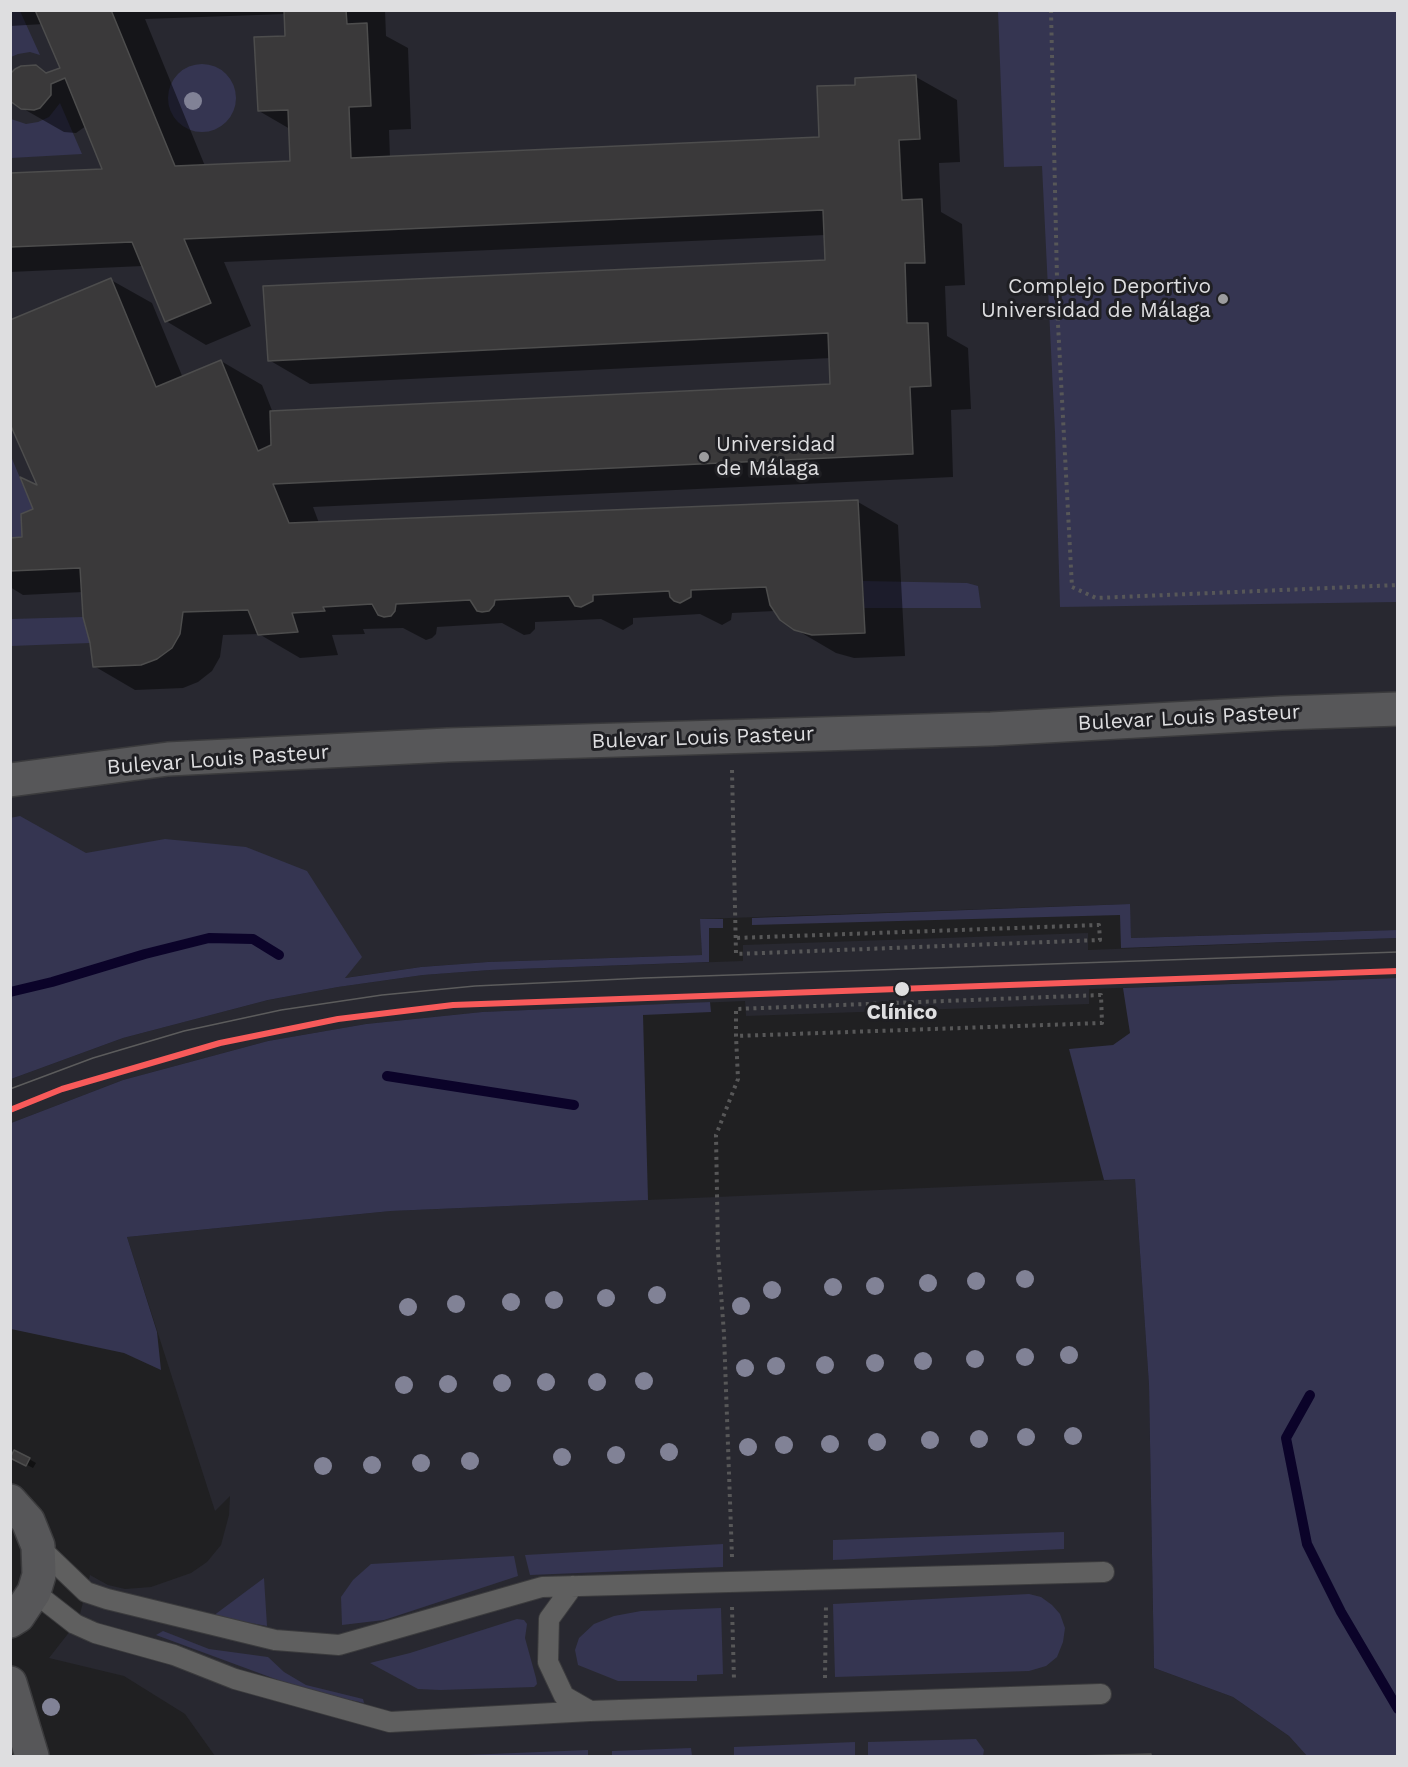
<!DOCTYPE html>
<meta charset="utf-8">
<style>
body{margin:0}
#map{position:relative;width:1408px;height:1767px;overflow:hidden;background:#202022;font-family:"Work Sans",sans-serif}
canvas{display:block}
.frame{position:absolute;inset:0;border:12px solid #dedee0;pointer-events:none}
</style>
<div id="map">
<canvas width="1408" height="1767"></canvas>
<div class="frame"></div>
</div>
<script>
const c = document.querySelector('canvas').getContext('2d');
c.lineJoin = 'round';
function paint(path, color) { c.fillStyle = color; c.fill(path, 'evenodd'); }
const toPath = rows => new Path2D(rows.map(r => 'M' + r).join(''));
function stroke(path, color, width, dash) { c.strokeStyle = color; c.lineWidth = width; c.lineCap = dash ? 'butt' : 'round'; c.setLineDash(dash || []); c.stroke(path); }
function drawText(font, color, halo, rows, align = 'center') {
  c.font = font + ' "Work Sans",sans-serif'; c.lineWidth = 6; c.setLineDash([]); c.textBaseline = 'middle'; c.strokeStyle = halo; c.fillStyle = color; for (const [text, x, y, turn = 0] of rows) {
    c.save(); c.translate(x, y); c.rotate((+turn || 0) * Math.PI / 180); c.textAlign = isNaN(turn) ? turn : align; if (halo) c.strokeText(text, 0, 0); c.fillText(text, 0, 0); c.restore();
  }
}
paint(toPath([
 [11,11,1397,11,1397,930,1131,938,1129,904,701,919,702,955,488,962,421,967,344,978,265,992,11,1069],
 [1088,933,1088,950,1397,938,1397,978,1089,989,1089,1004,746,1016,745,1001,482,1012,366,1024,268,1041,123,1080,11,1123,11,1079,123,1038,268,1000,338,987,423,975,490,970,743,961,743,945],
 [1135,1179,1149,1385,1154,1668,1233,1697,1289,1736,1307,1756,215,1756,185,1714,124,1676,49,1658,67,1635,80,1614,90,1575,108,1585,125,1589,151,1587,191,1573,207,1562,221,1545,229,1515,230,1496,215,1511,127,1237,391,1211]
]), '#282830');
paint(toPath([
 [11,10,20,11,40,55,30,52,18,54,11,57],
 [998,11,1397,11,1397,602,1060,607,1055,432,1042,166,1004,167],
 '168 98a34 34 0 1 1 68 0a34 34 0 1 1-68 0Z',
 [60,103,82,154,11,158,11,119,26,124,38,122,49,117],
 [10,454,33,509,22,514,22,537,11,538],
 [863,581,967,583,978,586,981,608,864,608],
 [83,617,90,643,11,646,11,619],
 [20,816,86,853,165,839,246,847,307,871,362,957,345,978,421,967,488,962,702,955,700,919,723,919,723,928,709,928,709,962,490,970,423,975,338,987,268,1000,123,1038,11,1079,10,818],
 [1130,904,1131,938,1397,930,1397,938,1121,948,1120,915,752,925,752,918],
 [1397,978,1397,1756,1307,1756,1289,1736,1233,1697,1154,1668,1149,1385,1135,1179,1104,1180,1069,1049,1113,1045,1130,1033,1123,988],
 [710,1002,711,1012,643,1015,648,1200,391,1211,127,1237,157,1332,161,1370,124,1353,11,1329,11,1123,123,1080,268,1041,366,1024,482,1012],
 [1064,1532,1064,1549,833,1560,833,1540],
 [723,1544,723,1567,530,1575,525,1555],
 [514,1556,518,1576,384,1620,342,1625,341,1597,353,1580,371,1564],
 [264,1578,267,1626,213,1616],
 [1029,1594,1041,1597,1052,1605,1060,1614,1065,1628,1063,1642,1057,1657,1046,1666,1029,1671,835,1677,833,1604],
 [721,1608,723,1674,697,1675,697,1681,618,1681,578,1665,575,1650,579,1638,594,1624,614,1616,641,1611],
 [517,1619,524,1620,527,1624,525,1638,536,1678,537,1684,534,1687,440,1690,418,1689,370,1663,410,1653],
 [163,1631,209,1649,268,1657,284,1672,306,1685,363,1699,364,1703,305,1690,156,1635],
 [976,1739,984,1750,983,1756,868,1756,868,1742],
 [855,1742,855,1756,734,1756,734,1747],
 [691,1748,692,1756,612,1756,612,1751],
 [588,1750,588,1756,442,1756]
]), '#353551');
paint(toPath([
 [10,10,385,10,386,36,408,48,411,129,389,130,390,158,821,138,857,86,916,77,957,100,960,162,939,163,941,212,962,224,965,285,945,286,947,336,968,348,971,409,951,410,953,477,313,507,319,523,858,502,898,525,905,656,854,658,836,653,795,629,775,611,732,613,731,620,722,625,700,614,633,618,633,624,623,630,601,619,535,622,535,629,530,634,524,635,502,623,437,627,436,634,432,638,426,640,403,628,363,629,365,634,332,635,338,655,300,658,259,634,223,635,220,657,212,671,198,682,183,688,135,690,94,666,83,592,23,595,10,587,10,539,23,539,35,510,40,488,111,280,152,303,183,378,221,361,262,385,273,413,832,385,831,358,310,384,269,360,826,261,825,235,224,262,251,326,206,345,166,321,143,266,10,272,10,175,104,171,86,126,76,133,64,132,22,108,48,74,62,68,44,24,10,26],
 [286,14,287,37,259,111,290,129,292,162,205,166,145,19],
 [12,1457,29,1459,36,1463,33,1468]
]), '#0007');
stroke(toPath([
 [10,992,52,982,145,954,209,938,253,939,279,955],
 [387,1076,574,1105],
 [1310,1395,1286,1438,1307,1544,1341,1612,1398,1709]
]), '#0b0329', 10);
const building = toPath([
 [35,10,111,10,175,166,290,161,288,110,258,111,254,37,285,36,284,10,346,10,347,24,367,23,371,106,349,107,351,158,819,137,817,86,855,85,855,78,916,75,920,139,899,140,902,200,922,199,925,263,905,263,907,323,928,323,931,386,910,387,913,454,273,484,289,523,858,500,865,633,812,635,794,630,780,620,770,605,766,587,691,590,691,597,680,603,674,601,670,597,669,591,593,595,593,601,581,607,575,606,569,596,495,600,494,605,489,611,482,612,477,611,470,600,396,604,395,611,391,616,384,617,378,615,372,604,323,607,325,611,292,613,298,632,258,635,248,610,183,612,180,634,172,648,157,659,141,665,93,667,90,643,83,617,80,568,10,571,10,538,22,537,21,514,33,509,20,477,37,485,10,424,10,320,111,278,156,387,221,360,258,451,271,445,270,411,830,384,828,333,268,361,263,286,825,260,823,210,184,239,211,303,165,322,132,242,10,247,10,173,102,169,65,78,51,84,51,95,40,108,34,110,21,109,10,101,10,74,15,69,21,66,36,65,46,73,60,68,35,10],
 [14,1450,30,1458,26,1466,10,1458,14,1450],
 [1151,1754,1151,1756,1075,1756,1151,1754]
]);
paint(building, '#3a393a');
stroke(building, '#4d4d4d', 1.5);
const lane = toPath([
 [38,1546,86,1592,107,1599,275,1640,339,1645,542,1587,1104,1572],
 [573,1586,549,1619,548,1662,564,1696,590,1711],
 [34,1592,75,1624,95,1633,174,1655,235,1679,390,1722,590,1711,1101,1694]
]);
const secondary = toPath([
 [10,780,168,759,448,745,991,729,1282,713,1398,709],
 [10,1501,28,1521,38,1546,39,1575,34,1592,18,1616,10,1621],
 [10,1683,32,1756]
]);
stroke(lane, '#3b3b3d', 22);
stroke(secondary, '#3b3b3d', 36);
stroke(toPath([
 [1051,10,1058,324,1072,587,1096,598,1398,585],
 [732,770,736,954,1100,940,1099,925,736,938],
 [732,1557,724,1334,718,1252,716,1135,738,1079,736,1036,736,1009,1101,995,1102,1023,736,1036],
 [732,1607,734,1680],
 [825,1678,826,1604]
]), '#575758', 4, [3, 4.5]);
stroke(lane, '#5f5f5f', 20);
stroke(secondary, '#575759', 33);
stroke(toPath([
 [10,1089,93,1058,184,1031,281,1010,382,995,475,986,644,978,1398,952]
]), '#5c5c5c', 1.5);
stroke(toPath([
 [10,1110,62,1089,220,1043,338,1019,453,1005,1398,971]
]), '#f85a5a', 6);
c.fillStyle = '#818296';
for (const [x, y] of [
 [193,101],
 [1025,1279],
 [976,1281],
 [928,1283],
 [875,1286],
 [833,1287],
 [772,1290],
 [657,1295],
 [606,1298],
 [554,1300],
 [511,1302],
 [456,1304],
 [741,1306],
 [408,1307],
 [1069,1355],
 [1025,1357],
 [975,1359],
 [923,1361],
 [875,1363],
 [825,1365],
 [776,1366],
 [745,1368],
 [644,1381],
 [546,1382],
 [597,1382],
 [502,1383],
 [448,1384],
 [404,1385],
 [1073,1436],
 [1026,1437],
 [979,1439],
 [930,1440],
 [877,1442],
 [830,1444],
 [784,1445],
 [748,1447],
 [669,1452],
 [616,1455],
 [562,1457],
 [470,1461],
 [421,1463],
 [372,1465],
 [323,1466],
 [51,1707]
]) { c.beginPath(); c.arc(x, y, 9, 0, 2 * Math.PI); c.fill(); }
for (const [x, y, r, color] of [
 [1223,299,6,"#9c9c9e"],
 [704,457,6,"#9c9c9e"],
 [902,989,8,"#dedee0"]
]) { const dot = new Path2D(); dot.arc(x, y, r, 0, 2 * Math.PI); c.fillStyle = color; c.fill(dot); stroke(dot, '#1f1f23', 2); }
drawText('21px', '#dedee0', '#1f1f23', [
 ["Complejo Deportivo",1211,287],
 ["Universidad de Málaga",1211,311],
 ["Universidad",716,445,"left"],
 ["de Málaga",716,469,"left"]
], 'right');
drawText('21px', '#dedee0', '#1f1f23', [
 ["Bulevar Louis Pasteur",1189,718,-3],
 ["Bulevar Louis Pasteur",703,738,-2],
 ["Bulevar Louis Pasteur",218,760,-4]
]);
drawText('bold 21px', '#dedee0', '#1f1f23', [
 ["Clínico",902,1013]
]);
</script>
